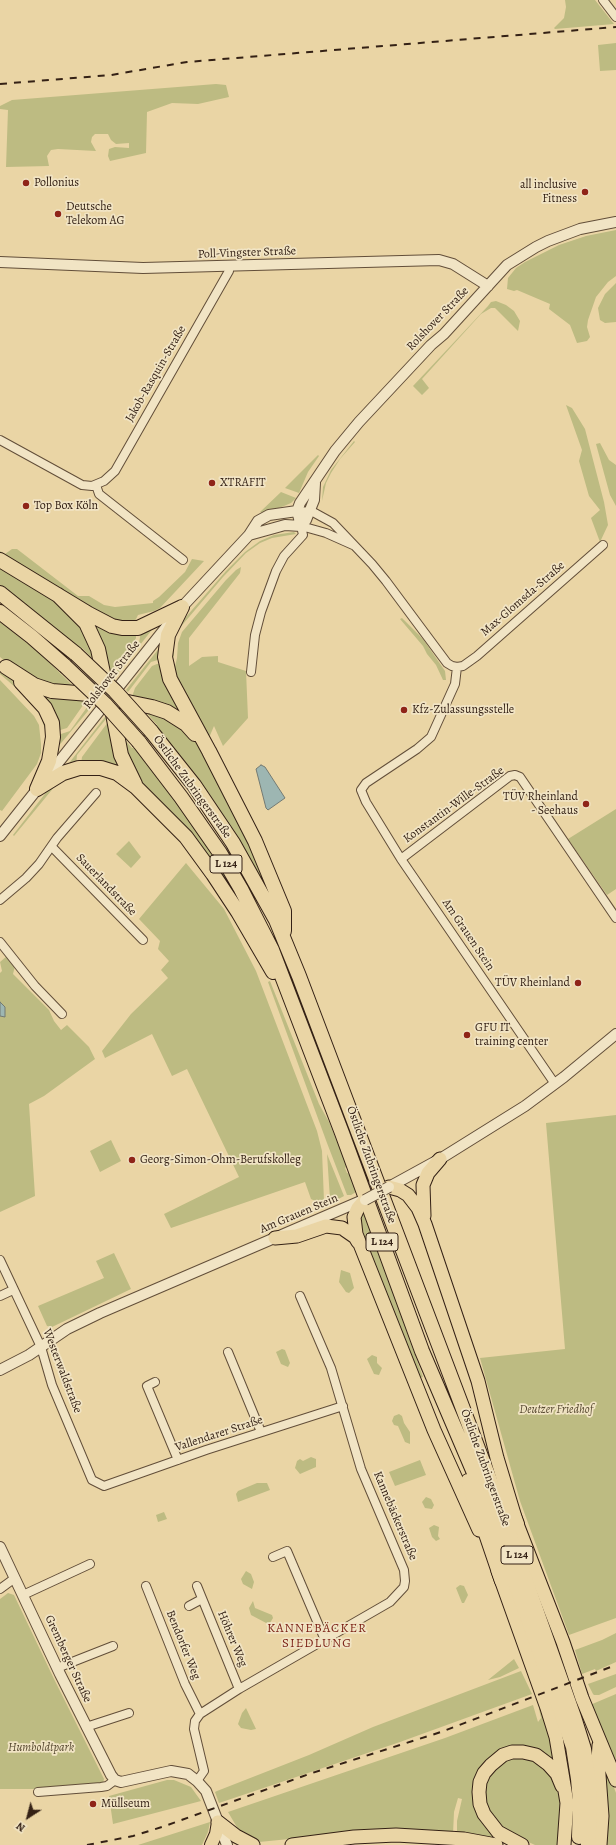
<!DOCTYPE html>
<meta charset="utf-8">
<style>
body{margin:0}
#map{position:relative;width:616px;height:1845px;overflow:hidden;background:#ead5a5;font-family:Alegreya,serif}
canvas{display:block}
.north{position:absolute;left:8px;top:1797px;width:40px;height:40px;-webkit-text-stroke:3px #f1e4c4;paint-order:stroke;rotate:216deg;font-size:11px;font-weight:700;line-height:16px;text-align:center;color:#342115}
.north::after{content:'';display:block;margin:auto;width:14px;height:18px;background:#342115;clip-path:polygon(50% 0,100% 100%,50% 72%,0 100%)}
</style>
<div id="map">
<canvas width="616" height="1845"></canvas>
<div class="north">N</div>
</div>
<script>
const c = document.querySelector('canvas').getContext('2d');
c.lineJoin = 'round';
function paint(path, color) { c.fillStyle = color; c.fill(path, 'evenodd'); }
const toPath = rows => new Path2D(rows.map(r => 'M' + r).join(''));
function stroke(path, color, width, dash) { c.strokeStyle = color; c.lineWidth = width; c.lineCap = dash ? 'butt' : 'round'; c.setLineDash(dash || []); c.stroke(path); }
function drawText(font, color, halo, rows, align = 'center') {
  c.font = font + ' Alegreya,serif'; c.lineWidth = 3.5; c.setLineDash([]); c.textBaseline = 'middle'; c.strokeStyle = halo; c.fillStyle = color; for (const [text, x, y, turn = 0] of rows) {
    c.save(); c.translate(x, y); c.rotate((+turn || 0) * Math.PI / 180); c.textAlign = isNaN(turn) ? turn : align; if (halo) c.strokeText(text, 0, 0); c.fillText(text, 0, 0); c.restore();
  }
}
paint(toPath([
 [565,0,595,0,614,24,555,29,554,28,564,18,566,7],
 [616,43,616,70,600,71,598,45],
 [216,84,226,85,229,97,198,104,172,103,147,112,146,153,110,161,108,156,109,149,115,147,129,148,129,143,116,144,111,140,108,134,95,134,92,137,91,142,96,151,58,149,51,150,47,156,49,166,6,167,8,110,0,109,0,106,12,100],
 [616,230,616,276,608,282,596,297,588,320,587,327,590,337,587,341,577,343,570,325,549,309,550,304,517,290,514,291,507,289,508,278,516,268,525,262,559,245,586,236],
 [616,283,616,322,605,323,600,320,598,308,605,294],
 [496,301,506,305,514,311,520,321,518,331,495,308,491,308,481,314,422,379,429,388,422,395,413,386,488,306,491,302],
 [566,405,572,408,585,429,604,502,608,525,600,542,591,518,600,510,589,496,579,461,582,450],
 [354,441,355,442,340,459,331,473,326,483,322,501,323,487,331,470],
 [600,443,609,460,616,465,616,506,610,495,596,444],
 [318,455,319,456,308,472,299,493,285,488],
 [281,492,296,498,291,503,284,506,265,513,260,512],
 [294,532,296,534,272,538,260,543,246,553,223,577,178,630,174,639,174,656,171,659,168,655,178,626,226,571,245,552,260,541,274,535],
 [12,549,17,549,78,596,89,596,104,605,115,607,153,603,153,601,159,597,185,572,192,559,204,561,160,608,154,611,138,615,135,621,117,624,0,553,0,551,5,554],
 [0,564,55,599,75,616,96,662,82,648,80,649,37,613,0,585],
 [241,567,240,573,189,638,189,666,202,657,218,656,218,662,246,671,248,718,223,746,214,726,208,740,174,671,177,658,178,643,182,632,226,580,236,570],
 [402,618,423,639,445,671,446,680,443,680,436,665,427,654,423,646,400,619],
 [0,622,41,654,77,690,52,687,12,667,0,657],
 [94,622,136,631,136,638,134,642,110,673,96,636],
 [152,629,151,631,114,678,112,677,139,643,141,631],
 [160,647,161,659,151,662,128,692,126,690],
 [157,664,161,664,190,724,132,697,135,688,152,666],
 [0,669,24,690,46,717,46,732,39,711,31,701,0,674],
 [0,680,34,716,39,725,41,744,41,753,37,764,2,811,0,810],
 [38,691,86,699,86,701,67,728,57,731],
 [90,703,93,705,57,748,58,735,70,731],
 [144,710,163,715,196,740,229,798,272,900,247,854,213,801,184,761,156,727,157,725],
 [105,717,106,719,77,755,76,765,66,767],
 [108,722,125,774,81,764,82,757],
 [121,735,132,748,134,747,152,768,201,836,219,865,234,892,233,893,138,780],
 [78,774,76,777,61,782,55,786,14,836,13,835,51,786,58,781],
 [616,809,616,889,607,895,568,839],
 [129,841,141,857,131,868,116,854],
 [186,863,224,909,256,971,317,1131,322,1151,324,1201,319,1203,311,1199,305,1182,171,1228,164,1214,239,1177,187,1069,172,1076,152,1034,105,1058,102,1051,131,1014,168,978,161,970,169,961,158,949,160,941,139,919],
 [7,956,15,966,13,974,49,1010,54,1021,61,1030,67,1025,89,1047,95,1059,44,1096,29,1104,35,1196,0,1212,0,973,2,971,0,962],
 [270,981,319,1104,329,1122,347,1166,345,1168,347,1173,350,1174,356,1192,351,1195,347,1195,327,1143,268,982],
 [616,1115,616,1618,569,1635,520,1501,480,1358,565,1349,546,1123],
 [111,1140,121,1161,100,1172,90,1151],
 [327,1154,344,1196,331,1203,330,1199],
 [362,1209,389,1282,423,1377,420,1378,365,1239,360,1218],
 [114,1253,131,1289,52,1327,47,1326,38,1306,104,1278,96,1261],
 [341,1270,350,1273,354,1288,349,1293,346,1292,339,1282],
 [282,1349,285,1350,290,1363,288,1367,281,1364,276,1352],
 [372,1355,377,1357,377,1363,382,1368,379,1375,374,1374,367,1359],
 [399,1414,402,1416,404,1423,410,1432,410,1444,405,1442,398,1426,394,1425,392,1421,394,1416],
 [311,1457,316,1459,316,1467,300,1474,295,1468,297,1461,300,1459,303,1461],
 [420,1460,426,1475,395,1486,389,1472],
 [257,1483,267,1483,270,1490,238,1502,236,1494,238,1491],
 [426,1497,431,1499,434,1505,432,1509,425,1508,422,1502],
 [164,1512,167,1519,158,1522,156,1515],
 [434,1525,439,1527,438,1536,440,1539,436,1541,432,1537,429,1528],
 [246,1571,251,1574,254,1582,252,1589,243,1584,241,1579],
 [460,1585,464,1586,468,1595,464,1603,462,1603,456,1588],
 [8,1593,14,1595,54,1679,104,1779,103,1783,57,1789,0,1789,0,1599],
 [253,1601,255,1608,272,1615,273,1618,270,1623,268,1624,251,1615,249,1608],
 [616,1633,616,1662,596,1671,595,1669,582,1674,575,1650,602,1640],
 [514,1659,519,1668,500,1677,488,1680],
 [521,1671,532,1694,400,1742,219,1803,215,1792,217,1791,309,1755,373,1727],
 [616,1674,616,1687,599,1695,594,1695,593,1694,588,1684],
 [616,1694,616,1773,590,1705],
 [533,1705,538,1722,541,1718,539,1709,543,1707,560,1770,548,1758,492,1758,478,1815,482,1823,495,1839,457,1833,457,1821,462,1799,458,1798,454,1812,453,1834,417,1830,390,1829,259,1842,251,1839,238,1829,228,1812,445,1738],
 [246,1708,256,1729,251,1730,241,1728,238,1724,242,1713],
 [514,1757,536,1759,553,1775,561,1798,560,1845,535,1845,500,1829,486,1812,483,1792,488,1774,494,1768],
 [604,1769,610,1777,616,1793,616,1845,606,1845],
 [167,1780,174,1780,191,1787,201,1801,113,1824,109,1796],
 [210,1822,208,1832,202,1845,138,1845]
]), '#bdbb82');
const water = toPath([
 [261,765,265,767,285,798,268,810,266,808,256,769,261,765],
 [0,1002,5,1007,5,1017,0,1016,0,1002]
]);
paint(water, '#9db6b2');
stroke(water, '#737a73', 1);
const minor = toPath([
 [603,0,616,17],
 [0,440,82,485,92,486,104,481,115,471,229,271,229,266],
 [96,485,99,494,183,560],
 [297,511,313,512,333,523,372,564,386,581,447,663,452,666,457,667,463,666,477,656,603,545],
 [301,526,326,533,353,545],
 [457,667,455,684,431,737,417,749,366,783,361,790,366,802,401,859,555,1084],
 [251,672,255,635,261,612,276,571,284,556,303,535,301,526],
 [52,847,143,940],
 [401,859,510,776,515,775,520,777,616,918],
 [0,900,26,878,39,864,57,838,96,793],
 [0,942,35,986,62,1014],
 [0,1260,41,1347,52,1385,92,1480,104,1486,206,1450,343,1406],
 [0,1296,13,1290],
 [228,1352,261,1432],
 [155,1382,147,1386,178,1460],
 [273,1557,287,1551,325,1640],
 [146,1586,185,1684,200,1714],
 [197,1586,239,1689],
 [0,1589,15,1578],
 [23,1595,90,1564],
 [189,1606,202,1599],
 [57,1668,113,1646],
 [86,1727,129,1713],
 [197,1781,204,1771,194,1729,195,1721,200,1714,239,1689,390,1602,404,1587,405,1581,404,1570,361,1469,331,1368,300,1296],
 [38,1792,101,1787,107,1786,115,1780]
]);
const tertiary = toPath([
 [0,262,143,268,439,260,453,264,488,286],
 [301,526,297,511,300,503,335,451,359,422,431,345,444,334,507,265,536,247,548,241,580,229,616,222],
 [301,526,306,520,314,500,315,483],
 [249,535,285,525,301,526],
 [0,836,182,607,249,535,258,521,269,515,297,511],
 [389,1187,440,1159,525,1106,564,1077,616,1034],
 [0,1370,29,1355,67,1329,100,1313,363,1200],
 [0,1547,60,1674,111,1775,115,1780,121,1782,171,1771,188,1774,197,1781,206,1791,227,1845]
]);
const primary = toPath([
 [211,1845,216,1834,218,1822]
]);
const trunk = toPath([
 [389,1187,400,1190,408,1195,418,1208,425,1224,478,1381,497,1458,517,1524,563,1642,582,1698,616,1780],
 [365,1200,358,1208,354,1217,356,1234,434,1430,479,1530],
 [424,1216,423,1185,428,1173,440,1159],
 [275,1238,297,1236,326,1226,342,1228,355,1237,358,1242],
 [498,1571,547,1708,556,1737,567,1803,564,1845],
 [599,1745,598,1761,602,1816,600,1845],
 [218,1822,236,1836,253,1845],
 [292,1845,354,1837,396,1835,464,1839,496,1845],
 [522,1845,498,1832,484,1814,480,1804,479,1792,480,1782,484,1773,491,1765,503,1755,512,1752,523,1752,536,1755,548,1764,557,1774,562,1786]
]);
const motorway = toPath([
 [0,560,89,614,112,626,122,628,138,628,182,607],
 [0,593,76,654],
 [58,595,86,623,98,649,106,687],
 [182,607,168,635,165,657,170,679,209,751,255,841,284,911,284,931],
 [0,612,32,637,65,666],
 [6,667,34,685,52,691,89,694,152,707,167,712,186,724,195,734],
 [21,682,45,708,52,723,53,737,49,761,37,789],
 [112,709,121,755,135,784],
 [151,731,194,785,233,843,276,920,299,976,496,1496,574,1717,584,1749,589,1783,590,1812,588,1845],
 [139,742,181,797,220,853,241,889,272,950,342,1133,422,1351,486,1501,562,1715,573,1747,578,1779,580,1802,579,1837],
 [37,789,63,773,79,768,101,768,117,773,136,787,186,837,213,874,238,912,273,972],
 [468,1481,502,1581],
 [503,1489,517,1524]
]);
stroke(minor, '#624e39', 10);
stroke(tertiary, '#624e39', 12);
stroke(primary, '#342115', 14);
stroke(trunk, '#342115', 15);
stroke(motorway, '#342115', 16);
stroke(minor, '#f1e4c4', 8);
stroke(tertiary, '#f1e4c4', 10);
stroke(primary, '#ead5a5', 12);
stroke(trunk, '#ead5a5', 13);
stroke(motorway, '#ead5a5', 14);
stroke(toPath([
 [0,84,111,75,187,62,616,27],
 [87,1845,133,1836,162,1827,312,1773,441,1732,616,1665]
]), '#342115', 2, [7, 7]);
const tertiaryBridge = toPath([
 [365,1200,389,1187]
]);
const motorwayBridge = toPath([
 [76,654,115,691,151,731],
 [65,666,105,704,139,742]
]);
stroke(tertiaryBridge, '#624e39', 12, []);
stroke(motorwayBridge, '#342115', 16, []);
stroke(tertiaryBridge, '#f1e4c4', 10);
stroke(motorwayBridge, '#ead5a5', 14);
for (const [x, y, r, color] of [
 [26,183,4,"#8f2418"],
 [585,192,4,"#8f2418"],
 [58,214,4,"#8f2418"],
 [212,483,4,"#8f2418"],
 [26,506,4,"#8f2418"],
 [404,710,4,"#8f2418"],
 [586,804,4,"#8f2418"],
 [578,983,4,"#8f2418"],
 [467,1035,4,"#8f2418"],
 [132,1160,4,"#8f2418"],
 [93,1804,4,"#8f2418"]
]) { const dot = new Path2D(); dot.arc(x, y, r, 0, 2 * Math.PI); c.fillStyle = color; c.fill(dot); stroke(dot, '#f1e4c4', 1.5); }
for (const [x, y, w] of [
 [226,864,32],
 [382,1242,32],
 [517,1555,32]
]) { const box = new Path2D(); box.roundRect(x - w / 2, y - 9, w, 18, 3); c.fillStyle = '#f1e4c4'; c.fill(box); stroke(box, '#342115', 1); }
drawText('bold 11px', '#342115', null, [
 ["L 124",226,864],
 ["L 124",382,1242],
 ["L 124",517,1555]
]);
drawText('12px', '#342115', '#f1e4c4', [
 ["Pollonius",34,183],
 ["all inclusive",577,185,"right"],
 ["Fitness",577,199,"right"],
 ["Deutsche",66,207],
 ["Telekom AG",66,221],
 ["XTRAFIT",220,483],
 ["Top Box Köln",34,506],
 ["Kfz-Zulassungsstelle",412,710],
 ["TÜV Rheinland",578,797,"right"],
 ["- Seehaus",578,811,"right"],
 ["TÜV Rheinland",570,983,"right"],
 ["GFU IT",475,1028],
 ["training center",475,1042],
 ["Georg-Simon-Ohm-Berufskolleg",140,1160],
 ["Müllseum",101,1804]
], 'left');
drawText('12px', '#342115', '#f1e4c4', [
 ["Poll-Vingster Straße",247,253,-2],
 ["Rolshover Straße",438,319,-46],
 ["Jakob-Rasquin-Straße",156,374,-60],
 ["Max-Glomsda-Straße",523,599,-41],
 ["Rolshover Straße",112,675,-52],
 ["Östliche Zubringerstraße",192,787,54],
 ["Konstantin-Wille-Straße",454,805,-36],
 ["Sauerlandstraße",106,885,46],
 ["Am Grauen Stein",468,935,56],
 ["Östliche Zubringerstraße",371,1165,70],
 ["Am Grauen Stein",299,1214,-23],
 ["Westerwaldstraße",62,1371,69],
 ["Vallendarer Straße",219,1434,-18],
 ["Östliche Zubringerstraße",485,1468,70],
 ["Kannebäckerstraße",395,1516,67],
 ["Höhrer Weg",232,1639,67],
 ["Bendorfer Weg",183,1645,68],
 ["Gremberger Straße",68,1659,65]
]);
drawText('italic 12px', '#564830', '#f1e4c4', [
 ["Deutzer Friedhof",556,1410],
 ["Humboldtpark",41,1748]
]);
c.letterSpacing = '1px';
drawText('13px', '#7a1f14', '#f1e4c4', [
 ["KANNEBÄCKER",317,1629],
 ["SIEDLUNG",317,1644]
]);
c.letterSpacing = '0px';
</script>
